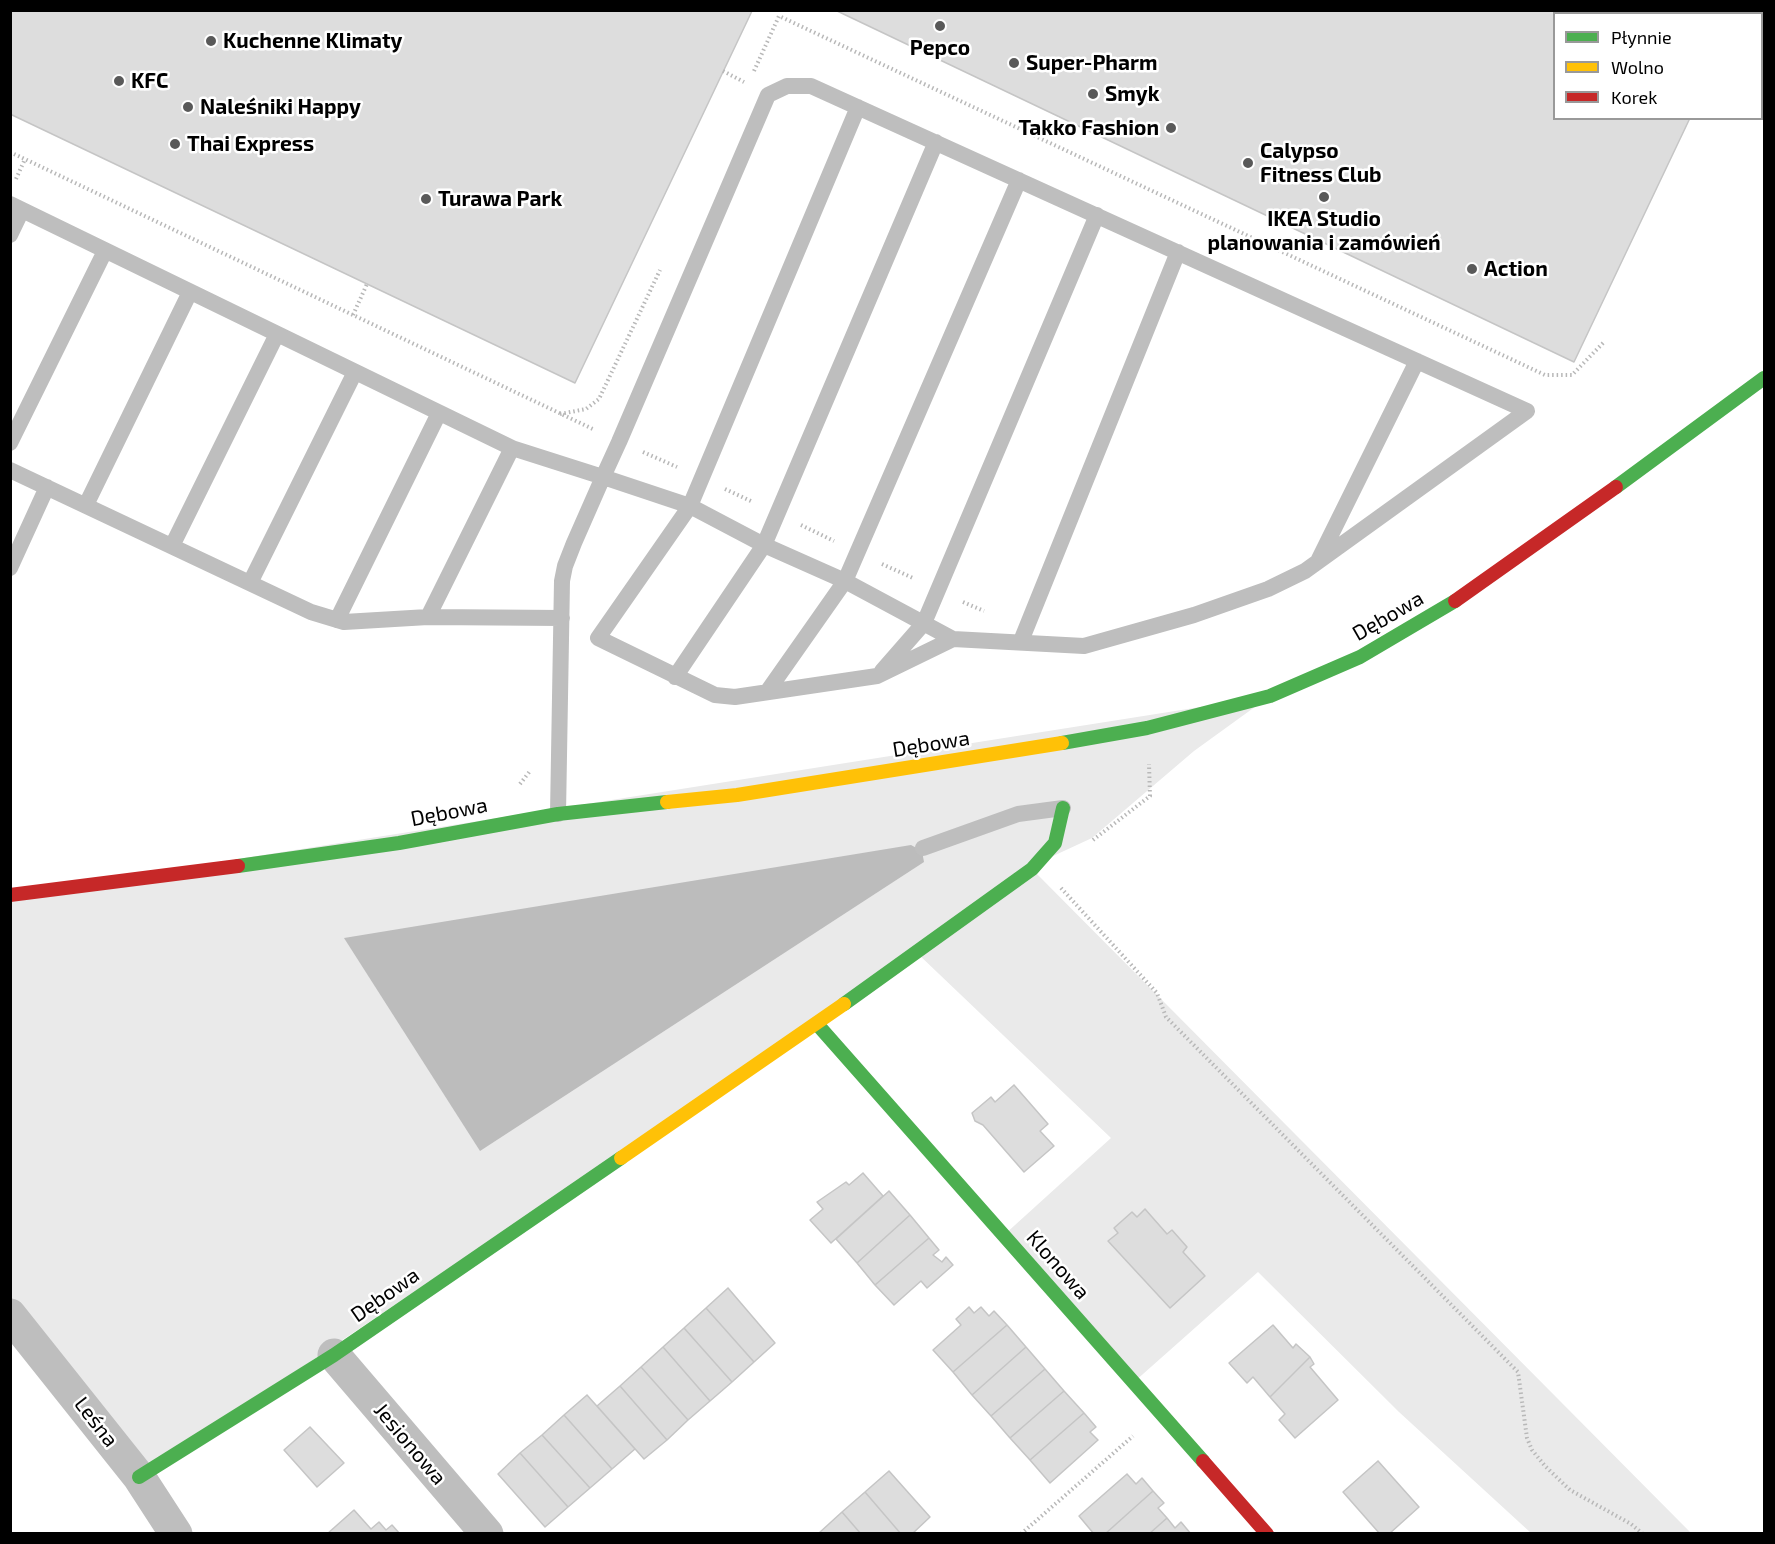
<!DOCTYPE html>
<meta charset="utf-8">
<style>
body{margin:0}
#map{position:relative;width:1775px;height:1544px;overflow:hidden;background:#fff;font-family:"Exo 2",sans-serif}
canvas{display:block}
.frame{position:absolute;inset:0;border:12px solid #000;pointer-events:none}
.legend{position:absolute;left:1553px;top:12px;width:210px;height:108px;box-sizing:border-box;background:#fff;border:2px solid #999;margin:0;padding:8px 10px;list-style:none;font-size:18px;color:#000}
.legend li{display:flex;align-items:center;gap:12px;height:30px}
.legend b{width:30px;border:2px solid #999}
</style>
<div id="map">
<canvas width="1775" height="1544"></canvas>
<div class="frame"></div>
<ul class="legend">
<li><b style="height:8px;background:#4caf50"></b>Płynnie</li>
<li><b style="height:8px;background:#ffc107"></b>Wolno</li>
<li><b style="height:8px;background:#c62828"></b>Korek</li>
</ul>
</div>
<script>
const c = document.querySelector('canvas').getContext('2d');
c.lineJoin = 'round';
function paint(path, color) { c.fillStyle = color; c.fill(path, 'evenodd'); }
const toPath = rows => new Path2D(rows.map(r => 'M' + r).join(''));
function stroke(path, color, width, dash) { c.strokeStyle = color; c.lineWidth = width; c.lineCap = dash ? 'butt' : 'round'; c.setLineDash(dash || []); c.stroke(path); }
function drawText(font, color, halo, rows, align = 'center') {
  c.font = font + ' "Exo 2",sans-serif'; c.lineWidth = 5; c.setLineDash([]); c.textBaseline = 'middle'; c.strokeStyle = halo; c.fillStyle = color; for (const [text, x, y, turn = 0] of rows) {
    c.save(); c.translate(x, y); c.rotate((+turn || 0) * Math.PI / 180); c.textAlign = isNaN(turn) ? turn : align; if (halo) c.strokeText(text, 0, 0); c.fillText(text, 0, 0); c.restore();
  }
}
paint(toPath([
 [1270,696,1194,751,1092,838,1038,863,1032,869,1691,1533,1531,1533,1399,1412,1258,1272,1134,1382,1004,1235,1111,1138,917,953,139,1477,11,1301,10,895]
]), '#eaeaea');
paint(toPath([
 [911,845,922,851,924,862,480,1151,344,938]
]), '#bcbcbc');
const building = toPath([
 [10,10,749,10,752,11,575,383,10,114,10,10],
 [835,10,1556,10,1562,14,1554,14,1554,118,1690,118,1574,362,835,10],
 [1014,1085,1048,1124,1040,1131,1054,1146,1024,1172,983,1125,975,1121,972,1113,991,1097,995,1102,1014,1085],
 [863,1173,883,1196,831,1243,810,1220,823,1209,817,1202,846,1182,849,1185,863,1173],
 [889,1191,910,1215,857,1263,836,1239,889,1191],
 [1145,1209,1167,1234,1172,1230,1187,1247,1183,1252,1205,1276,1170,1308,1108,1241,1118,1233,1114,1228,1132,1212,1137,1217,1145,1209],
 [910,1215,929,1238,875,1285,857,1263,910,1215],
 [929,1238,939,1250,933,1255,942,1262,946,1257,953,1265,927,1288,921,1281,894,1305,875,1285,929,1238],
 [728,1288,775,1343,754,1362,706,1308,728,1288],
 [969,1307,974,1313,981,1307,989,1316,994,1311,1007,1325,953,1372,933,1350,961,1325,956,1319,969,1307],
 [706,1308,754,1362,732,1382,684,1328,706,1308],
 [1007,1325,1026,1347,972,1395,953,1372,1007,1325],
 [1273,1325,1293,1348,1296,1344,1310,1357,1270,1397,1253,1377,1247,1383,1229,1363,1273,1325],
 [684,1328,732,1382,710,1401,663,1347,684,1328],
 [663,1347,710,1401,688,1420,641,1367,663,1347],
 [1026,1347,1045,1369,991,1416,972,1395,1026,1347],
 [1310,1357,1314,1364,1310,1367,1338,1400,1295,1438,1279,1420,1285,1414,1270,1397,1310,1357],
 [641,1367,688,1420,667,1440,620,1386,641,1367],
 [1045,1369,1064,1391,1010,1438,991,1416,1045,1369],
 [620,1386,667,1440,644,1459,597,1406,620,1386],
 [1064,1391,1084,1413,1030,1460,1010,1438,1064,1391],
 [587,1395,635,1449,612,1469,564,1415,587,1395],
 [1084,1413,1096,1427,1090,1432,1098,1440,1050,1483,1030,1460,1084,1413],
 [564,1415,612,1469,590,1488,542,1435,564,1415],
 [310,1427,344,1463,317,1487,284,1450,310,1427],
 [542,1435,590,1488,568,1507,520,1453,542,1435],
 [520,1453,568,1507,545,1527,498,1474,520,1453],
 [1378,1461,1419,1507,1389,1534,1380,1534,1343,1492,1378,1461],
 [889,1471,930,1517,912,1534,901,1534,865,1492,889,1471],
 [1127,1474,1136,1484,1142,1478,1153,1491,1105,1534,1094,1534,1079,1516,1127,1474],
 [1153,1491,1164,1503,1158,1508,1167,1518,1149,1534,1105,1534,1153,1491],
 [865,1492,901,1534,861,1534,842,1512,865,1492],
 [354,1510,371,1529,379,1522,386,1530,392,1525,400,1534,327,1534,354,1510],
 [842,1512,861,1534,819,1534,819,1533,842,1512],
 [1167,1518,1175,1528,1181,1522,1191,1534,1149,1534,1167,1518]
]);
paint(building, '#ddd');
stroke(building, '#c5c5c5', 1.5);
stroke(toPath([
 [723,71,744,82],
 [754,71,779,16,1545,375,1572,375,1604,342],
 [10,152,595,430],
 [16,179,25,159],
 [353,315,367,284],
 [560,414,586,409,599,399,660,270],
 [643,452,677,467],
 [725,489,753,502],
 [801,525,834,541],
 [882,564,913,578],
 [963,602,984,611],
 [520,784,530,771],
 [1093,840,1150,796,1149,764],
 [1061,888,1157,993,1166,1017,1518,1372,1527,1438,1532,1450,1545,1466,1570,1490,1631,1524,1643,1534],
 [1021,1534,1133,1436]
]), '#b8b8b8', 4, [1.5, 3]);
stroke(toPath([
 [1691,10,1697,14],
 [858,107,690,506,764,545,845,581,953,639],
 [10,204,512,448,603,477,690,506,598,638,715,695,735,697,877,676,953,639,1084,646,1194,615,1268,589,1305,571,1527,411,811,86,787,86,768,95,619,442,603,477,574,543,565,566,562,581,558,814],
 [10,235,22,210],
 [10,443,105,251],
 [10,470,311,612,344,622,428,617,562,618],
 [86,505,190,292],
 [172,546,277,334],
 [1319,559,1417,361],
 [10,568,47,487],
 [250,583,355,372],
 [428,617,512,448],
 [337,620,439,413],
 [1021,641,1178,252],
 [882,671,924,623,1097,215],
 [675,677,764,545,936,142],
 [767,692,845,581,1019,180],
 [923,848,1018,814,1063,808]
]), '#bebebe', 16);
stroke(toPath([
 [10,1315,139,1477,176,1534],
 [334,1355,487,1534]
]), '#bebebe', 33);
stroke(toPath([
 [1616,487,1764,378],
 [1062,743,1147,728,1270,696,1360,657,1455,601],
 [238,866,399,843,558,814,667,802],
 [844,1004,1032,869,1055,843,1063,808],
 [817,1024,1203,1461],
 [139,1477,334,1355,621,1158]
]), '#4caf50', 14);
stroke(toPath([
 [667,802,737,795,1062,743],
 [621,1158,844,1004]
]), '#ffc107', 14);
stroke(toPath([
 [1455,601,1616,487],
 [10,895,238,866],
 [1203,1461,1267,1534]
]), '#c62828', 14);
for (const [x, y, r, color] of [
 [940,26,6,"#595959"],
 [211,41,6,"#595959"],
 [1014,63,6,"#595959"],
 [119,81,6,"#595959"],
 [1093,94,6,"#595959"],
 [188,107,6,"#595959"],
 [1171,128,6,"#595959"],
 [175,144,6,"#595959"],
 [1248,163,6,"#595959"],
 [1324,197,6,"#595959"],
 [426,199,6,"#595959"],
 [1472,269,6,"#595959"]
]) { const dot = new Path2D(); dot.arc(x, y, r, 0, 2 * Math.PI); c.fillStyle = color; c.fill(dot); stroke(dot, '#fff', 2); }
drawText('bold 21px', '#000', '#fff', [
 ["Kuchenne Klimaty",223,41],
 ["Pepco",940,48,"center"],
 ["Super-Pharm",1026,63],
 ["KFC",131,81],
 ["Smyk",1105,94],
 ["Naleśniki Happy",200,107],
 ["Takko Fashion",1159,128,"right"],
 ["Thai Express",187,144],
 ["Calypso",1260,151],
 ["Fitness Club",1260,175],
 ["Turawa Park",438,199],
 ["IKEA Studio",1324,219,"center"],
 ["planowania i zamówień",1324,243,"center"],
 ["Action",1484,269]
], 'left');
drawText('21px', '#000', '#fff', [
 ["Dębowa",1388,616,-30],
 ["Dębowa",931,744,-9],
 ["Dębowa",449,812,-11],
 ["Klonowa",1058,1265,49],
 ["Dębowa",385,1295,-35],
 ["Leśna",96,1422,52],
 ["Jesionowa",410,1444,50]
]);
</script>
